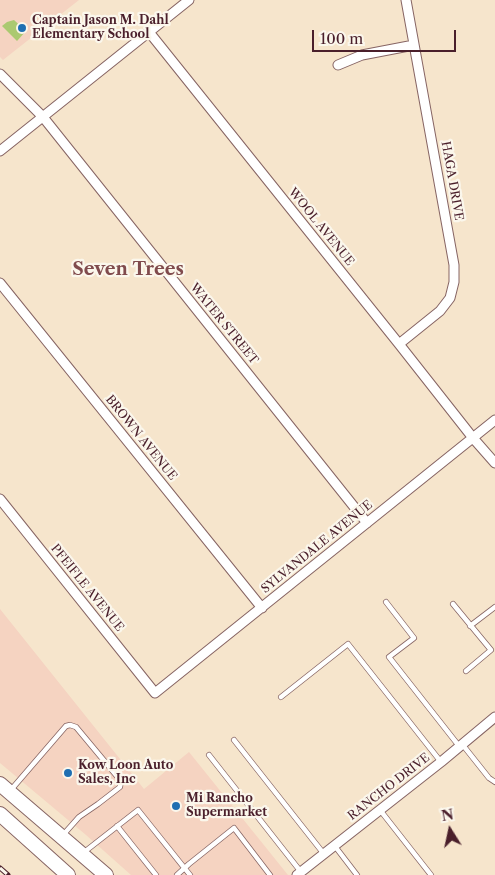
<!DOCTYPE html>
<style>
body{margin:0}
#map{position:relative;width:495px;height:875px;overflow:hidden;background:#f6e5cc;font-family:"Libre Caslon Text",serif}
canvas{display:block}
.north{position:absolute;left:425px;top:805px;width:50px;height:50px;-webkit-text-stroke:4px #fbf7ec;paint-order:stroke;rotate:350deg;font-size:14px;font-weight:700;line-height:20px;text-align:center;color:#4a1f2b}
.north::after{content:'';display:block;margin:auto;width:18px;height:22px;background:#4a1f2b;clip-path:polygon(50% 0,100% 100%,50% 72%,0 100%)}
.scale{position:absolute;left:312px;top:30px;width:144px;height:22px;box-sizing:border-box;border:2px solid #4a1f2b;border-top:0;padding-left:6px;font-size:15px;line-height:18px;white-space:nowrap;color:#4a1f2b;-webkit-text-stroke:4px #fbf7ec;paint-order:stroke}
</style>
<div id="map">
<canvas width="495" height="875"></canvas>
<div class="north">N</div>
<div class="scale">100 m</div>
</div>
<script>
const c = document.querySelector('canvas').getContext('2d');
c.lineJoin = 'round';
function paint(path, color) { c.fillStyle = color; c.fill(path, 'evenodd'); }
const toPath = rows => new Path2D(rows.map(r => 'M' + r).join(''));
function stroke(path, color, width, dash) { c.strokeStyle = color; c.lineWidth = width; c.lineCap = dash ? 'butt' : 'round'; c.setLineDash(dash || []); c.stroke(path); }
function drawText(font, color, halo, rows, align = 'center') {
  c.font = font + ' "Libre Caslon Text",serif'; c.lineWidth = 4.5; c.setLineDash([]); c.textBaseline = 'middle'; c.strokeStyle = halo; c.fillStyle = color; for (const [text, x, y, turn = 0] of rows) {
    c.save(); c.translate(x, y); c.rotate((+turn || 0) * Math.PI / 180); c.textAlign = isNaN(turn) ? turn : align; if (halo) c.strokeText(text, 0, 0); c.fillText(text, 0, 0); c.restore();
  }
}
paint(toPath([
 [0,0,79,0,3,60,0,57],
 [0,609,144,789,189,752,288,875,131,875,86,835,0,763]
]), '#f5d3c1');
paint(toPath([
 [14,20,26,31,17,41,2,26,7,22]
]), '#abc970');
const service = toPath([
 [386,602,414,638,389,657,459,746],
 [453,604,491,650,466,671],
 [470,626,495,607],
 [281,697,348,644,441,762],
 [234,740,324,854],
 [462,744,489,778,495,782],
 [209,755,301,872],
 [10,791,66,726,70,725,76,727,121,781,120,787,98,804,79,817,63,835],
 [380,810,431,875],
 [117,826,156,875],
 [334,845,357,875],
 [83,853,138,810,190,875],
 [177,875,189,864,234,828,270,875]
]);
const minor = toPath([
 [149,32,399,344,473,438,495,463],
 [338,65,362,55,414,45],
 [0,74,43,117,367,523],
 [0,151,189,0],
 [0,283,262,608],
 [399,344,440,311,450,298,454,282,454,265,406,0],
 [0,499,155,693,495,420],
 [297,875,441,762,495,717]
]);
const primary = toPath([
 [0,784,106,875],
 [0,814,68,875]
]);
stroke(service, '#866463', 6);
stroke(minor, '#866463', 11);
stroke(primary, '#866463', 16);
stroke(service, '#fff', 4.5);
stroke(minor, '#fff', 9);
stroke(primary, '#fff', 14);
const rail = toPath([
 [0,868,8,875]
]);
stroke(rail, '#4a1f2b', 5);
stroke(rail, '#fbf7ec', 3, [9]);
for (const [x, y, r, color] of [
 [22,28,5,"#1f6fb2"],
 [68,773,5,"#1f6fb2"],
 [176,806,5,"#1f6fb2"]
]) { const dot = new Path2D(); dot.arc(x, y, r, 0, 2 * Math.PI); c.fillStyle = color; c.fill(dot); stroke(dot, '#fbf7ec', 2); }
drawText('bold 12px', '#4a1f2b', '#fbf7ec', [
 ["Captain Jason M. Dahl",32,21],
 ["Elementary School",32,35],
 ["Kow Loon Auto",78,766],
 ["Sales, Inc",78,780],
 ["Mi Rancho",186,799],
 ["Supermarket",186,813]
], 'left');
drawText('12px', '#4a1f2b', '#fbf7ec', [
 ["HAGA DRIVE",452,181,80],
 ["WOOL AVENUE",321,227,51],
 ["WATER STREET",224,324,51],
 ["BROWN AVENUE",141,438,51],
 ["SYLVANDALE AVENUE",317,547,-39],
 ["PFEIFLE AVENUE",87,588,51],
 ["RANCHO DRIVE",389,787,-38]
]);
drawText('bold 18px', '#804b4d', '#fbf7ec', [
 ["Seven Trees",128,270]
]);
</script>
